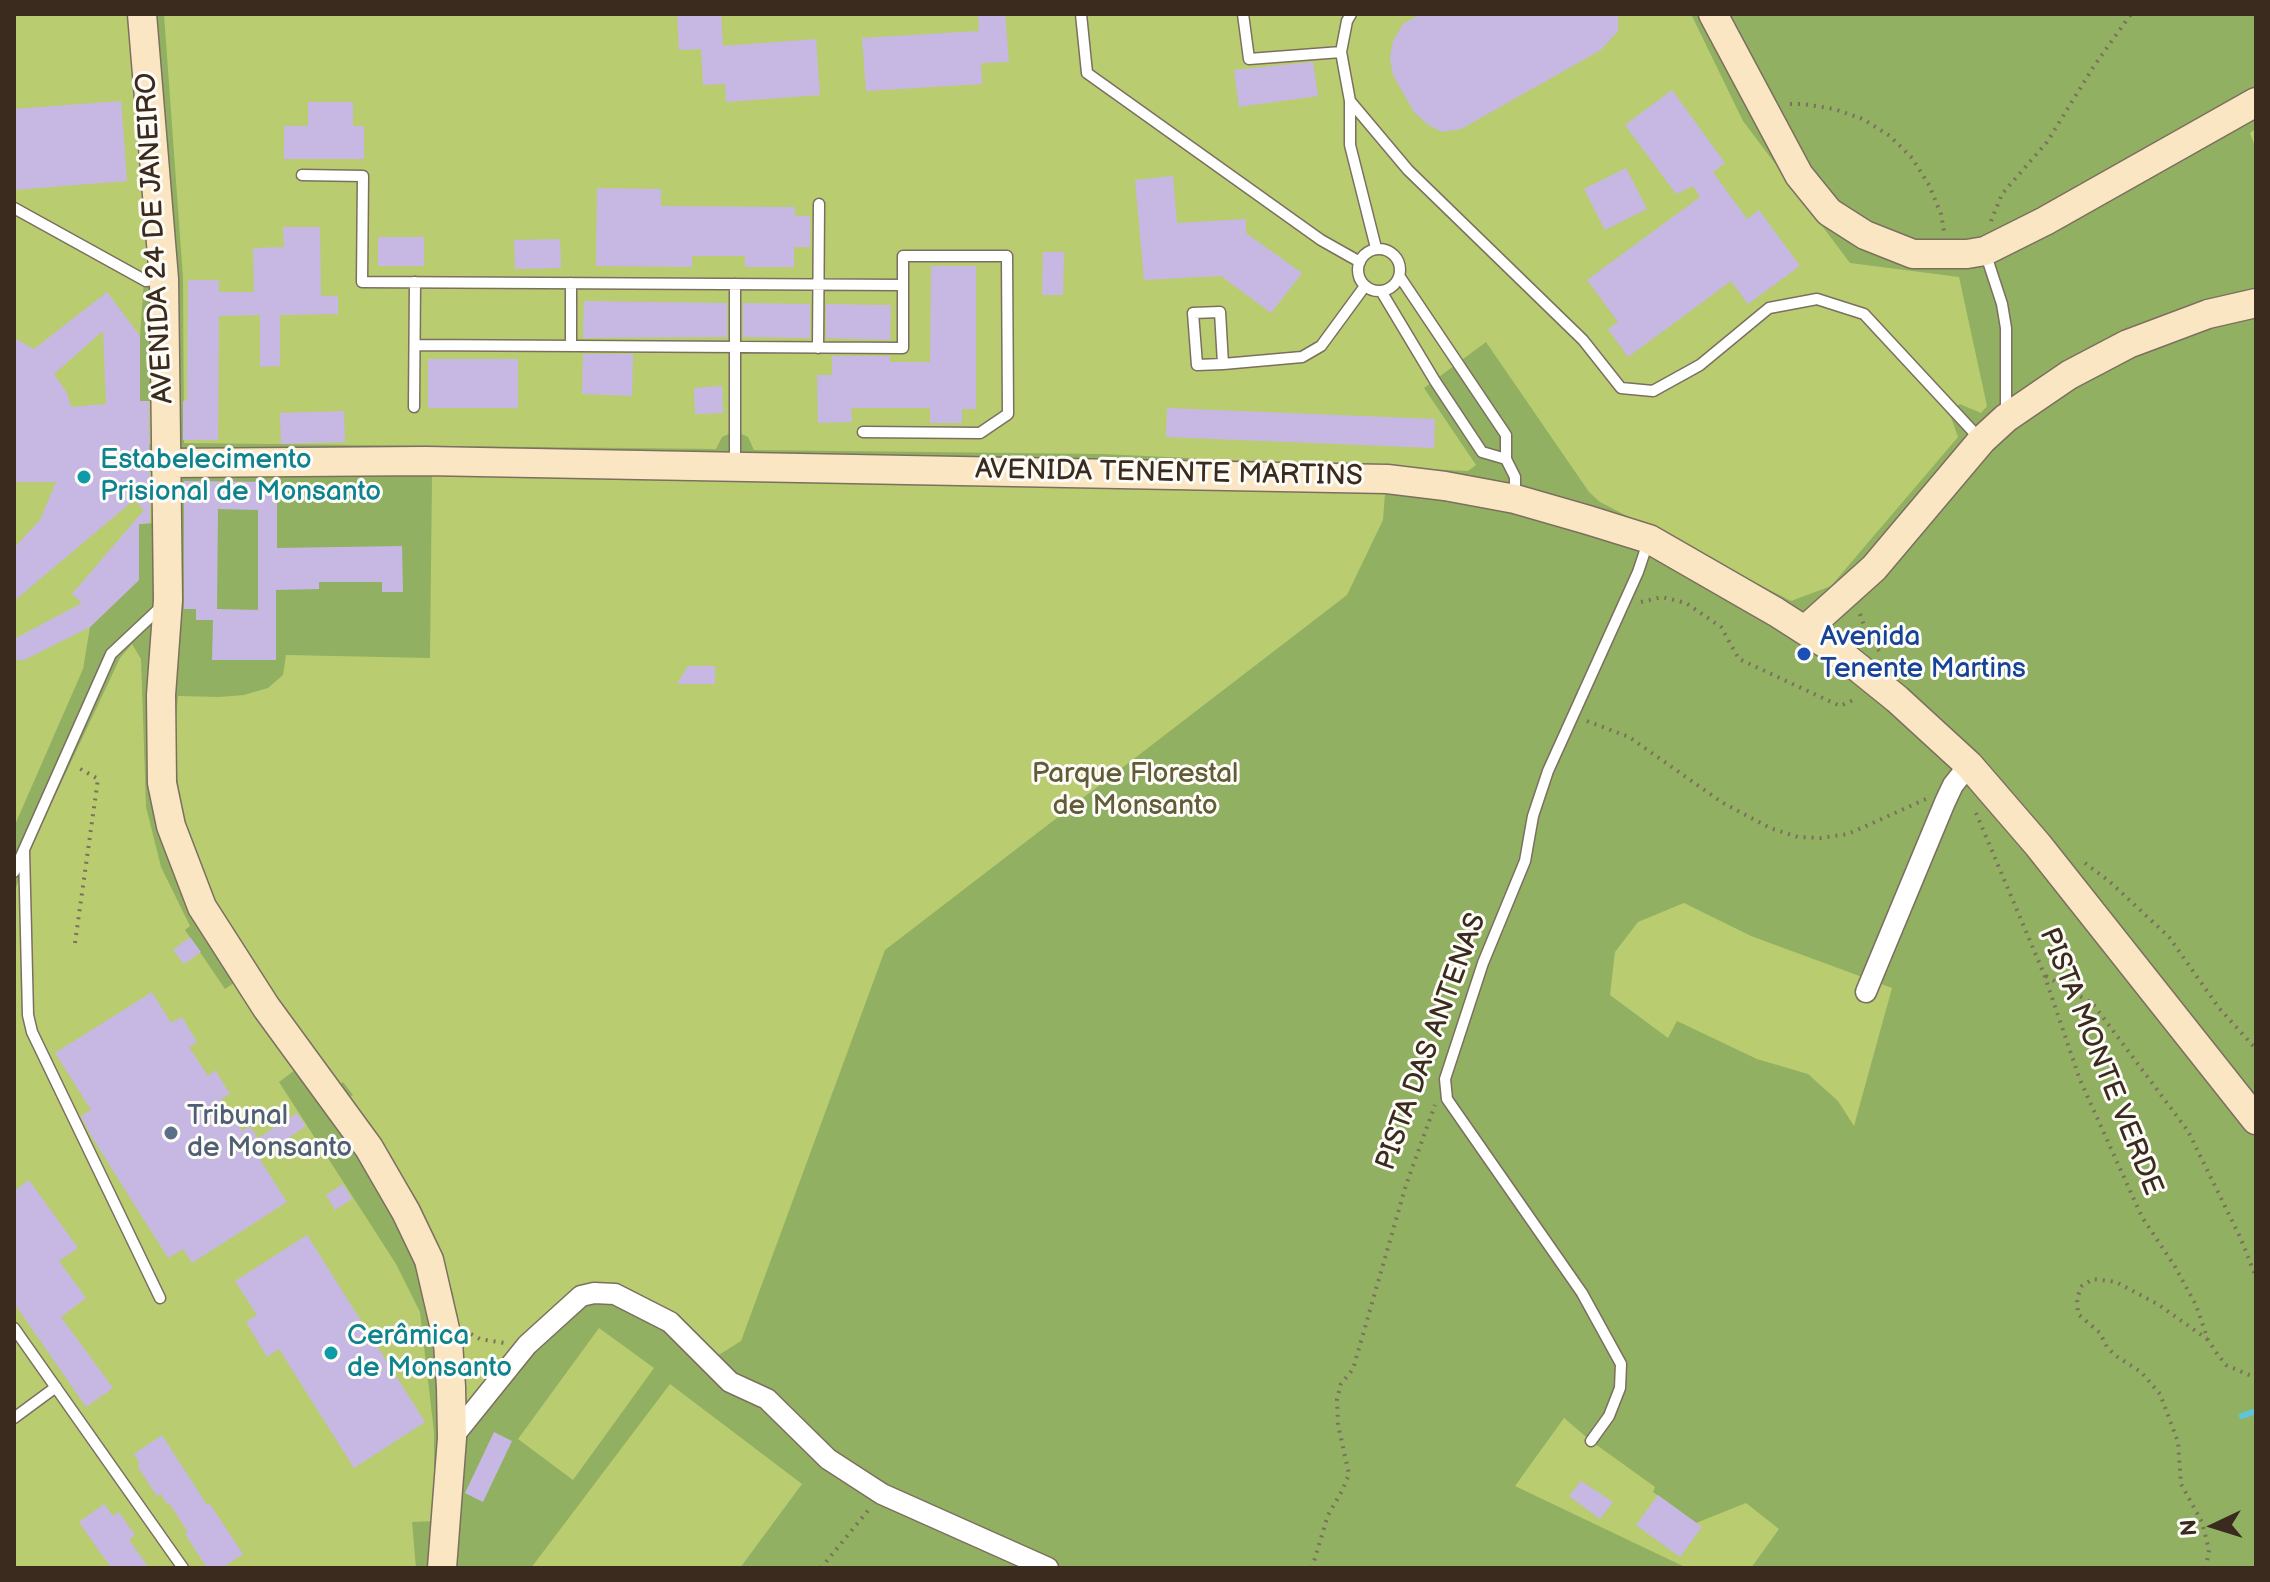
<!DOCTYPE html>
<meta charset="utf-8">
<style>
body{margin:0}
#map{position:relative;width:2270px;height:1582px;overflow:hidden;background:#f4eed9;font-family:"Balsamiq Sans",sans-serif}
canvas{display:block}
.frame{position:absolute;inset:0;border:16px solid #3b2a1e;pointer-events:none}
.north{position:absolute;left:2174px;top:1486px;width:80px;height:80px;-webkit-text-stroke:6px #fdfcf7;paint-order:stroke;rotate:266deg;font-size:22px;font-weight:700;line-height:32px;text-align:center;color:#3b2a1e}
.north::after{content:'';display:block;margin:auto;width:28px;height:36px;background:#3b2a1e;clip-path:polygon(50% 0,100% 100%,50% 72%,0 100%)}
</style>
<div id="map">
<canvas width="2270" height="1582"></canvas>
<div class="frame"></div>
<div class="north">N</div>
</div>
<script>
const c = document.querySelector('canvas').getContext('2d');
c.lineJoin = 'round';
function paint(path, color) { c.fillStyle = color; c.fill(path, 'evenodd'); }
const toPath = rows => new Path2D(rows.map(r => 'M' + r).join(''));
function stroke(path, color, width, dash) { c.strokeStyle = color; c.lineWidth = width; c.lineCap = dash ? 'butt' : 'round'; c.setLineDash(dash || []); c.stroke(path); }
function drawText(font, color, halo, rows, align = 'center') {
  c.font = font + ' "Balsamiq Sans",sans-serif'; c.lineWidth = 6; c.setLineDash([]); c.textBaseline = 'middle'; c.strokeStyle = halo; c.fillStyle = color; for (const [text, x, y, turn = 0] of rows) {
    c.save(); c.translate(x, y); c.rotate((+turn || 0) * Math.PI / 180); c.textAlign = isNaN(turn) ? turn : align; if (halo) c.strokeText(text, 0, 0); c.fillText(text, 0, 0); c.restore();
  }
}
paint(toPath([
 [14,14,2256,14,2256,1568,14,1568]
]), '#b9cd70');
paint(toPath([
 [142,14,164,14,183,278,184,443,716,449,722,437,735,431,748,437,754,450,1103,454,1468,471,1476,465,1424,388,1486,342,1589,492,1600,502,1791,601,1831,586,1958,437,1949,412,1960,404,1981,413,1987,406,1959,277,1850,263,1743,121,1691,14,2256,14,2256,129,2250,133,2256,149,2256,1568,1751,1568,1779,1529,1746,1503,1696,1523,1653,1492,1655,1487,1591,1441,1564,1418,1515,1486,1687,1568,740,1568,802,1484,670,1384,531,1568,416,1568,412,1522,434,1521,434,1432,420,1312,396,1264,279,1082,299,1067,238,980,225,989,185,930,190,926,161,867,146,807,141,659,132,644,120,658,32,845,14,893,14,827,83,669,90,627,139,580,139,524,155,523,154,472,130,472,130,444,154,444,156,401,140,401,140,336,144,280,163,279],
 [432,476,1092,482,1385,493,1383,520,1347,595,885,950,741,1341,709,1361,620,1295,581,1296,462,1427,460,1335,453,1294,441,1251,419,1203,382,1144,347,1099,353,1095,343,1082,338,1086,247,959,196,868,182,825,174,742,178,696,219,697,244,695,268,688,283,675,286,655,430,658],
 [1684,903,1751,936,1892,988,1854,1126,1838,1101,1808,1074,1757,1059,1677,1021,1668,1038,1610,995,1615,952,1638,922],
 [599,1328,654,1368,573,1480,518,1439]
]), '#92b062');
stroke(toPath([
 [2242,1416,2256,1411]
]), '#5fc5dc', 6);
paint(toPath([
 [677,14,721,14,723,46,816,39,820,95,726,102,725,84,703,85,701,49,679,50],
 [978,14,1005,14,1009,62,981,63,982,84,866,91,862,38,979,31],
 [1421,14,1618,14,1618,31,1601,50,1461,129,1442,132,1427,124,1414,112,1393,75,1390,58,1393,41,1403,24],
 [1313,62,1318,96,1239,107,1234,70],
 [1672,90,1725,163,1713,172,1747,219,1759,210,1800,266,1748,304,1731,281,1628,357,1608,329,1618,322,1587,280,1700,197,1693,186,1676,194,1625,125],
 [121,101,127,181,14,190,14,109],
 [308,102,353,102,353,126,364,126,364,159,284,159,284,126,308,126],
 [1626,168,1647,209,1605,230,1584,189],
 [1173,176,1177,223,1246,219,1246,233,1302,273,1271,313,1221,276,1144,280,1135,180],
 [597,188,661,189,661,206,795,207,795,216,810,216,810,247,794,247,794,267,745,267,745,256,692,256,692,267,596,266],
 [283,227,320,227,321,296,338,296,338,314,280,315,280,366,260,367,260,315,219,316,218,440,183,440,183,401,187,401,188,280,219,280,219,292,254,292,253,248,284,247],
 [378,237,424,237,424,266,378,266],
 [560,239,561,268,515,269,514,240],
 [1043,252,1064,252,1063,295,1042,295],
 [931,266,976,266,976,409,962,409,962,423,930,423,930,408,851,408,852,422,818,423,817,375,832,375,832,356,890,356,890,362,930,362],
 [107,292,140,336,140,401,149,401,150,523,139,524,139,580,90,627,24,660,14,660,14,639,82,603,72,594,144,510,134,500,14,601,14,548,40,520,56,482,14,482,14,338,34,349],
 [103,331,106,404,71,407,67,393,54,374],
 [584,301,727,303,727,337,583,338],
 [743,303,810,304,810,338,743,337],
 [826,304,891,305,890,340,826,338],
 [583,354,633,354,632,396,582,394],
 [428,359,518,359,518,408,428,408],
 [722,386,723,413,695,414,694,388],
 [1167,408,1435,419,1434,448,1166,437],
 [344,411,345,442,281,444,280,413],
 [184,481,277,482,277,548,402,546,403,592,382,592,382,582,319,582,319,589,276,590,276,660,212,660,213,620,196,620,196,609,184,609],
 [218,509,258,510,258,610,217,609],
 [688,666,715,666,715,684,677,684],
 [190,937,201,952,184,964,173,950],
 [152,992,171,1023,182,1017,197,1042,189,1047,208,1076,215,1070,230,1094,221,1099,242,1131,250,1126,258,1138,297,1113,306,1126,259,1158,287,1202,192,1263,183,1249,168,1258,90,1134,81,1116,91,1110,55,1053],
 [29,1180,78,1248,59,1261,86,1298,61,1317,113,1388,86,1407,14,1303,14,1191],
 [343,1184,352,1199,335,1210,326,1195],
 [307,1235,425,1422,354,1468,279,1349,267,1357,246,1322,257,1315,235,1281],
 [494,1432,512,1441,483,1502,465,1493],
 [162,1435,207,1505,210,1504,243,1554,222,1568,207,1568,185,1534,188,1532,169,1503,167,1504,161,1494,157,1496,137,1466,140,1464,134,1454],
 [1581,1481,1613,1502,1600,1519,1569,1496],
 [1658,1495,1702,1527,1680,1557,1636,1525],
 [104,1504,113,1516,119,1512,135,1535,129,1540,149,1568,112,1568,99,1551,79,1522]
]), '#c6b8e3');
const lane = toPath([
 [1081,14,1087,73,1321,240,1360,262],
 [1243,14,1249,59,1341,52],
 [1351,14,1347,21,1341,52,1350,101,1408,170,1583,340,1621,388,1653,391,1700,365,1769,308,1817,299,1864,314,1981,440],
 [1350,101,1350,145,1376,248],
 [302,175,363,176,362,282,903,285,903,348,415,345],
 [14,208,146,281,161,279],
 '1358 270a21 21 0 1 1 42 0a21 21 0 1 1-42 0Z',
 [1985,252,2002,304,2006,328,2006,413],
 [1381,291,1435,381,1482,452,1506,459,1506,435,1400,277],
 [571,346,571,283],
 [818,348,819,204],
 [1223,364,1220,312,1193,313,1197,365,1223,364,1302,357,1321,346,1365,286],
 [414,407,415,282],
 [863,432,980,433,1008,414,1007,256,903,256,903,285],
 [1506,459,1515,477,1515,497],
 [735,464,735,284],
 [24,850,28,1015,32,1032,160,1298],
 [14,872,111,654,161,607],
 [14,1328,183,1568],
 [14,1418,56,1387],
 [1591,1441,1609,1416,1620,1388,1621,1364,1582,1293,1447,1099,1445,1079,1483,963,1525,861,1533,816,1548,771,1638,572,1648,542]
]);
const street = toPath([
 [1866,992,1945,802,1953,785,1969,765],
 [452,1438,527,1345,581,1296,594,1293,615,1294,670,1322,730,1382,767,1399,828,1459,882,1494,1048,1568]
]);
const secondary = toPath([
 [142,14,164,279,168,600,161,695,162,783,171,826,202,907,266,1007,369,1148,406,1212,429,1260,448,1342,451,1387,452,1438,442,1568],
 [1713,14,1799,175,1829,212,1865,235,1913,254,1967,254,1985,251,2045,221,2256,102],
 [168,463,426,461,1387,479,1445,486,1515,499,1588,520,1649,539,1776,612,1840,653,1897,699,1969,765,2038,845,2256,1120],
 [1805,630,1874,568,1982,440,2006,418,2069,375,2128,344,2208,314,2256,303]
]);
stroke(lane, '#7c6f5f', 13);
stroke(street, '#7c6f5f', 23);
stroke(secondary, '#7c6f5f', 31);
stroke(toPath([
 [1790,104,1803,104,1834,109,1863,119,1890,136,1912,158,1929,185,1941,214,1944,231],
 [1991,221,2002,194,2047,142,2094,66,2131,14],
 [1641,602,1662,597,1686,603,1721,627,1739,659,1840,706,1856,699],
 [1860,614,1867,634,1880,652],
 [1587,721,1629,737,1723,803,1770,828,1798,837,1821,838,1848,834,1926,799],
 [1976,813,2044,974,2080,1080,2142,1217,2174,1265,2196,1305,2208,1340,2218,1355,2226,1365,2256,1378],
 [2085,863,2109,881,2169,937,2219,1008,2256,1049],
 [75,943,98,779,77,767],
 [2046,976,2093,1004,2188,1131,2240,1237,2256,1277],
 [471,1334,480,1339,505,1343],
 [821,1568,870,1508],
 [1312,1568,1328,1515,1342,1491,1349,1474,1338,1425,1337,1399,1341,1384,1353,1369,1406,1185,1435,1105],
 [2206,1568,2209,1550,2202,1522,2181,1484,2178,1442,2160,1394,2141,1372,2116,1356,2107,1347,2100,1333,2078,1314,2077,1298,2082,1286,2093,1279,2116,1282,2159,1305,2207,1339]
]), '#7c6f5f', 4, [2, 6]);
stroke(lane, '#fff', 10);
stroke(street, '#fff', 20);
stroke(secondary, '#fbe6c4', 28);
for (const [x, y, r, color] of [
 [84,477,8,"#0f9aa8"],
 [1804,654,8,"#1a4fb4"],
 [171,1133,8,"#5c6f8a"],
 [331,1353,8,"#0f9aa8"]
]) { const dot = new Path2D(); dot.arc(x, y, r, 0, 2 * Math.PI); c.fillStyle = color; c.fill(dot); stroke(dot, '#fdfcf7', 3); }
drawText('28px', '#3b2a1e', '#fdfcf7', [
 ["AVENIDA 24 DE JANEIRO",156,238,-93],
 ["AVENIDA TENENTE MARTINS",1169,474,1],
 ["PISTA DAS ANTENAS",1432,1042,-70],
 ["PISTA MONTE VERDE",2100,1062,68]
]);
drawText('28px', '#0d838f', '#fdfcf7', [
 ["Estabelecimento",100,461],
 ["Prisional de Monsanto",100,493],
 ["Cerâmica",347,1337],
 ["de Monsanto",347,1369]
], 'left');
drawText('28px', '#164399', '#fdfcf7', [
 ["Avenida",1820,638],
 ["Tenente Martins",1820,670]
], 'left');
drawText('28px', '#615b37', '#fdfcf7', [
 ["Parque Florestal",1135,775],
 ["de Monsanto",1135,807]
]);
drawText('28px', '#4e5e75', '#fdfcf7', [
 ["Tribunal",187,1117],
 ["de Monsanto",187,1149]
], 'left');
</script>
